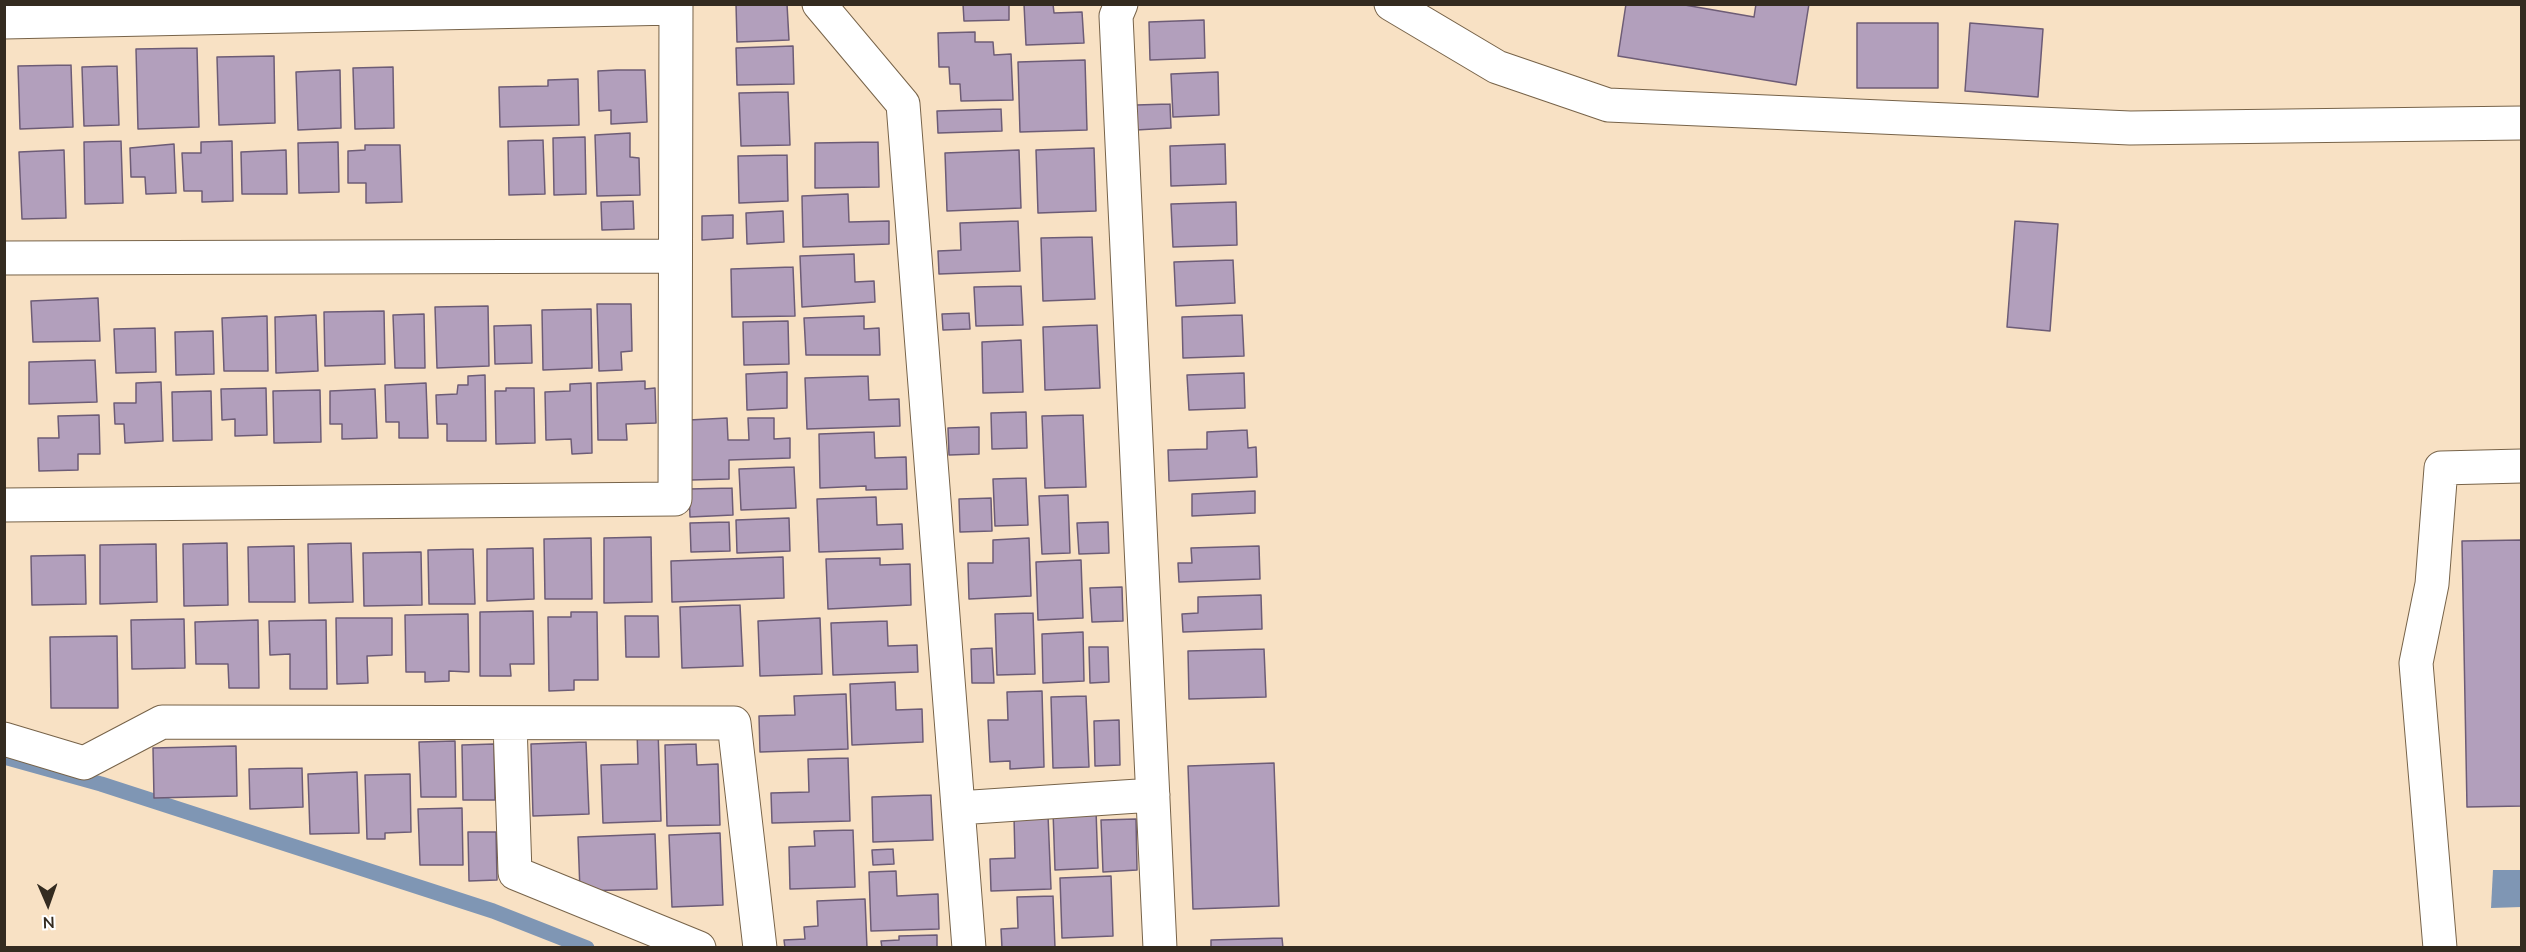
<!DOCTYPE html>
<style>
body{margin:0}
#map{position:relative;width:2526px;height:952px;overflow:hidden;background:#f8e1c4;font-family:"Nunito Sans",sans-serif}
canvas{display:block}
.frame{position:absolute;inset:0;border:6px solid #342b20;pointer-events:none}
.north{position:absolute;left:18px;top:874px;width:60px;height:60px;-webkit-text-stroke:4px #fff;paint-order:stroke;rotate:178deg;font-size:16px;font-weight:700;line-height:24px;text-align:center;color:#342b20}
.north::after{content:'';display:block;margin:auto;width:21px;height:27px;background:#342b20;clip-path:polygon(50% 0,100% 100%,50% 72%,0 100%)}
</style>
<div id="map">
<canvas width="2526" height="952"></canvas>
<div class="frame"></div>
<div class="north">N</div>
</div>
<script>
const c = document.querySelector('canvas').getContext('2d');
c.lineJoin = 'round';
function paint(path, color) { c.fillStyle = color; c.fill(path, 'evenodd'); }
const toPath = rows => new Path2D(rows.map(r => 'M' + r).join(''));
function stroke(path, color, width, dash) { c.strokeStyle = color; c.lineWidth = width; c.lineCap = dash ? 'butt' : 'round'; c.setLineDash(dash || []); c.stroke(path); }
paint(toPath([
 [2493,870,2521,870,2521,907,2491,908]
]), '#7f96b4');
stroke(toPath([
 [4,757,101,784,493,911,587,948]
]), '#7f96b4', 15);
const building = toPath([
 [736,4,787,4,789,40,737,42,736,4],
 [963,4,1009,4,1009,20,964,21,963,4],
 [1024,4,1053,4,1054,13,1082,12,1084,43,1026,45,1024,4],
 [1626,4,1679,4,1754,17,1756,4,1809,4,1796,85,1618,56,1626,4],
 [1204,20,1205,58,1150,60,1149,22,1204,20],
 [1857,23,1938,23,1938,88,1857,88,1857,23],
 [1970,23,2043,29,2038,97,1965,91,1970,23],
 [975,32,975,42,993,42,994,55,1011,54,1013,100,961,101,960,84,950,84,949,67,939,67,938,33,975,32],
 [793,46,794,84,737,85,736,48,793,46],
 [197,48,199,127,138,129,136,49,197,48],
 [274,56,275,123,219,125,217,57,274,56],
 [1085,60,1087,130,1020,132,1018,62,1085,60],
 [71,65,73,127,20,129,18,66,71,65],
 [117,66,119,125,84,126,82,67,117,66],
 [393,67,394,128,355,129,353,68,393,67],
 [340,70,341,128,298,130,296,72,340,70],
 [617,70,645,70,647,122,611,124,611,110,599,111,598,71,617,70],
 [1218,72,1219,115,1173,117,1171,74,1218,72],
 [578,79,579,125,500,127,499,87,548,86,548,80,578,79],
 [788,92,790,145,741,146,739,93,788,92],
 [1170,104,1171,128,1136,130,1136,105,1170,104],
 [1001,109,1002,131,938,133,937,111,1001,109],
 [630,133,630,157,639,158,640,195,597,196,595,135,630,133],
 [585,137,586,194,554,195,553,138,585,137],
 [543,140,545,194,509,195,508,141,543,140],
 [121,141,123,203,85,204,84,142,121,141],
 [232,141,233,201,202,202,202,191,184,191,182,153,201,153,201,142,232,141],
 [338,142,339,192,299,193,298,143,338,142],
 [878,142,879,187,815,188,815,143,878,142],
 [174,144,176,193,146,194,145,177,131,177,130,148,174,144],
 [1225,144,1226,184,1171,186,1170,146,1225,144],
 [365,145,400,145,402,202,366,203,366,183,348,183,348,151,365,150,365,145],
 [1094,148,1096,211,1038,213,1036,150,1094,148],
 [64,150,66,218,22,219,19,152,64,150],
 [286,150,287,194,242,194,241,152,286,150],
 [1019,150,1021,208,947,211,945,153,1019,150],
 [787,155,788,201,739,203,738,156,787,155],
 [848,194,849,222,889,221,889,244,803,247,802,196,848,194],
 [633,201,634,229,602,230,601,202,633,201],
 [1236,202,1237,245,1173,247,1171,204,1236,202],
 [783,211,784,242,747,244,746,213,783,211],
 [733,215,733,238,702,240,702,216,733,215],
 [1018,221,1020,271,939,274,938,251,961,250,960,223,1018,221],
 [2015,221,2058,224,2050,331,2007,327,2015,221],
 [1092,237,1095,299,1043,301,1041,238,1092,237],
 [854,254,855,282,874,281,875,302,802,307,800,256,854,254],
 [1233,260,1235,303,1176,306,1174,262,1233,260],
 [793,267,795,316,732,317,731,269,793,267],
 [1021,286,1023,325,976,326,974,287,1021,286],
 [98,298,100,341,33,342,31,301,98,298],
 [597,304,631,304,632,351,621,352,622,370,599,371,597,304],
 [488,306,489,366,437,368,435,307,488,306],
 [591,309,592,368,543,370,542,310,591,309],
 [384,311,385,364,325,366,324,312,384,311],
 [969,313,970,329,943,330,942,314,969,313],
 [424,314,425,368,395,368,393,315,424,314],
 [316,315,318,371,276,373,275,317,316,315],
 [1242,315,1244,356,1183,358,1182,317,1242,315],
 [267,316,268,371,224,371,222,318,267,316],
 [864,316,864,329,879,328,880,355,806,355,804,318,864,316],
 [788,321,789,364,744,365,743,322,788,321],
 [531,325,532,363,495,364,494,326,531,325],
 [1097,325,1100,388,1045,390,1043,327,1097,325],
 [155,328,156,372,116,373,114,329,155,328],
 [213,331,214,374,176,375,175,332,213,331],
 [1021,340,1023,392,983,393,982,342,1021,340],
 [95,360,97,402,29,404,29,362,95,360],
 [787,372,787,408,747,410,746,374,787,372],
 [1244,373,1245,408,1189,410,1187,375,1244,373],
 [485,375,486,441,447,441,447,424,437,424,436,395,457,394,458,385,468,385,468,376,485,375],
 [868,376,869,400,899,399,900,426,807,429,805,378,868,376],
 [645,381,645,389,655,388,656,423,626,424,627,440,598,440,597,383,645,381],
 [161,382,163,441,125,443,124,424,115,424,114,403,136,403,136,383,161,382],
 [426,383,428,438,399,438,399,422,386,422,385,385,426,383],
 [591,383,592,453,572,454,571,439,546,440,545,392,570,391,570,384,591,383],
 [266,388,267,435,235,436,235,419,222,420,221,389,266,388],
 [506,388,534,388,535,443,496,444,495,391,506,391,506,388],
 [375,389,377,438,342,439,342,424,330,424,330,391,375,389],
 [320,390,321,442,274,443,273,391,320,390],
 [211,391,212,440,173,441,172,392,211,391],
 [1026,412,1027,448,992,449,991,413,1026,412],
 [99,415,100,454,78,454,78,470,39,471,38,438,59,438,58,416,99,415],
 [1083,415,1086,487,1045,488,1042,416,1083,415],
 [727,418,728,440,749,440,748,418,774,418,774,439,790,438,790,458,729,460,729,479,691,480,689,420,727,418],
 [979,427,979,454,949,455,948,428,979,427],
 [1247,430,1248,448,1256,447,1257,477,1169,481,1168,450,1207,449,1207,432,1247,430],
 [874,432,875,458,906,457,907,489,866,490,866,486,820,488,819,434,874,432],
 [794,467,796,508,741,510,739,469,794,467],
 [1026,478,1028,525,995,526,993,479,1026,478],
 [732,488,733,515,690,517,689,489,732,488],
 [1255,491,1255,513,1192,516,1192,494,1255,491],
 [1068,495,1070,553,1042,554,1039,496,1068,495],
 [876,497,877,525,902,524,903,549,819,552,817,499,876,497],
 [991,498,992,531,960,532,959,499,991,498],
 [789,518,790,551,737,553,736,520,789,518],
 [729,522,730,551,691,552,690,523,729,522],
 [1108,522,1109,553,1079,554,1077,523,1108,522],
 [651,537,652,602,604,603,604,538,651,537],
 [591,538,592,599,545,599,544,539,591,538],
 [1029,538,1031,596,969,599,968,563,993,563,993,540,1029,538],
 [2522,540,2522,806,2467,807,2462,541,2522,540],
 [227,543,228,605,184,606,183,544,227,543],
 [351,543,353,602,309,603,308,544,351,543],
 [156,544,157,602,100,604,100,545,156,544],
 [294,546,295,602,249,602,248,547,294,546],
 [1259,546,1260,579,1179,582,1178,563,1192,563,1191,548,1259,546],
 [533,548,534,599,487,601,487,549,533,548],
 [473,549,475,604,429,604,428,550,473,549],
 [421,552,422,605,364,606,363,553,421,552],
 [85,555,86,604,32,605,31,556,85,555],
 [783,557,784,598,672,602,671,561,783,557],
 [880,558,880,565,910,564,911,605,828,609,826,559,880,558],
 [1081,560,1083,618,1038,620,1036,562,1081,560],
 [1122,587,1123,621,1092,622,1090,588,1122,587],
 [1261,595,1262,629,1183,632,1182,614,1198,613,1198,597,1261,595],
 [740,605,743,666,682,668,680,607,740,605],
 [533,611,534,664,510,664,511,676,480,676,480,612,533,611],
 [571,612,597,612,598,680,574,680,574,690,549,691,548,617,571,617,571,612],
 [1033,613,1035,674,997,675,995,614,1033,613],
 [468,614,469,672,449,671,449,681,425,682,425,672,406,672,405,615,468,614],
 [625,616,658,616,659,657,626,657,625,616],
 [336,618,392,618,392,655,367,656,368,683,337,684,336,618],
 [820,618,822,674,760,676,758,621,820,618],
 [184,619,185,668,132,669,131,620,184,619],
 [258,620,259,688,229,688,228,664,196,664,195,622,258,620],
 [326,620,327,689,290,689,290,654,270,655,269,621,326,620],
 [887,621,888,646,917,645,918,672,833,675,831,623,887,621],
 [1083,632,1084,681,1043,683,1042,634,1083,632],
 [117,636,118,708,51,708,50,637,117,636],
 [1089,647,1108,647,1109,682,1090,683,1089,647],
 [992,648,994,683,972,683,971,649,992,648],
 [1264,649,1266,697,1189,699,1188,651,1264,649],
 [895,682,896,710,922,709,923,742,852,745,850,684,895,682],
 [1042,691,1044,767,1010,769,1010,761,990,762,988,720,1008,720,1007,692,1042,691],
 [846,694,848,749,760,752,759,716,795,715,794,696,846,694],
 [1086,696,1089,767,1053,768,1051,697,1086,696],
 [1119,720,1120,765,1095,766,1094,721,1119,720],
 [658,730,661,821,603,823,601,765,638,764,637,731,658,730],
 [455,741,456,797,421,797,419,742,455,741],
 [586,742,589,814,533,816,531,744,586,742],
 [494,744,495,800,463,800,462,745,494,744],
 [696,744,697,765,718,764,720,825,667,826,665,745,696,744],
 [236,746,237,796,154,798,153,748,236,746],
 [848,758,850,821,772,823,771,793,809,792,808,759,848,758],
 [1274,763,1279,906,1193,909,1188,766,1274,763],
 [302,768,303,807,250,809,249,769,302,768],
 [357,772,359,833,310,834,308,774,357,772],
 [410,774,411,832,385,833,385,839,367,839,365,775,410,774],
 [931,795,933,840,873,842,872,797,931,795],
 [462,808,463,865,420,865,418,809,462,808],
 [1096,810,1098,868,1055,870,1053,811,1096,810],
 [1048,815,1051,889,991,891,990,859,1015,858,1014,817,1048,815],
 [1136,819,1137,870,1103,872,1101,820,1136,819],
 [853,830,855,887,790,889,789,847,815,846,814,831,853,830],
 [468,832,496,832,497,880,469,881,468,832],
 [720,833,723,905,672,907,669,835,720,833],
 [655,834,657,889,580,891,578,837,655,834],
 [893,849,894,864,873,865,872,850,893,849],
 [896,871,897,896,938,894,939,929,871,931,869,872,896,871],
 [1111,876,1113,936,1062,938,1060,878,1111,876],
 [1053,896,1055,948,1002,948,1001,929,1018,928,1017,897,1053,896],
 [865,899,867,948,785,948,784,940,805,939,804,927,818,926,817,901,865,899],
 [937,935,937,948,882,948,881,941,899,940,899,936,937,935],
 [1282,938,1283,948,1211,948,1211,940,1282,938]
]);
paint(building, '#b29fbc');
stroke(building, '#6d5c76', 1.5);
const minor = toPath([
 [819,4,903,104,969,948],
 [1121,4,1116,16,1160,948],
 [1391,4,1497,67,1608,105,2130,128,2522,123],
 [4,22,676,8],
 [4,258,675,256],
 [4,505,675,499,676,4],
 [510,723,515,873,699,948],
 [4,739,84,763,162,722,734,723,760,948],
 [958,808,1153,795],
 [2440,948,2416,663,2432,584,2441,468,2522,466]
]);
stroke(minor, '#776349', 35);
stroke(minor, '#fff', 33);
</script>
